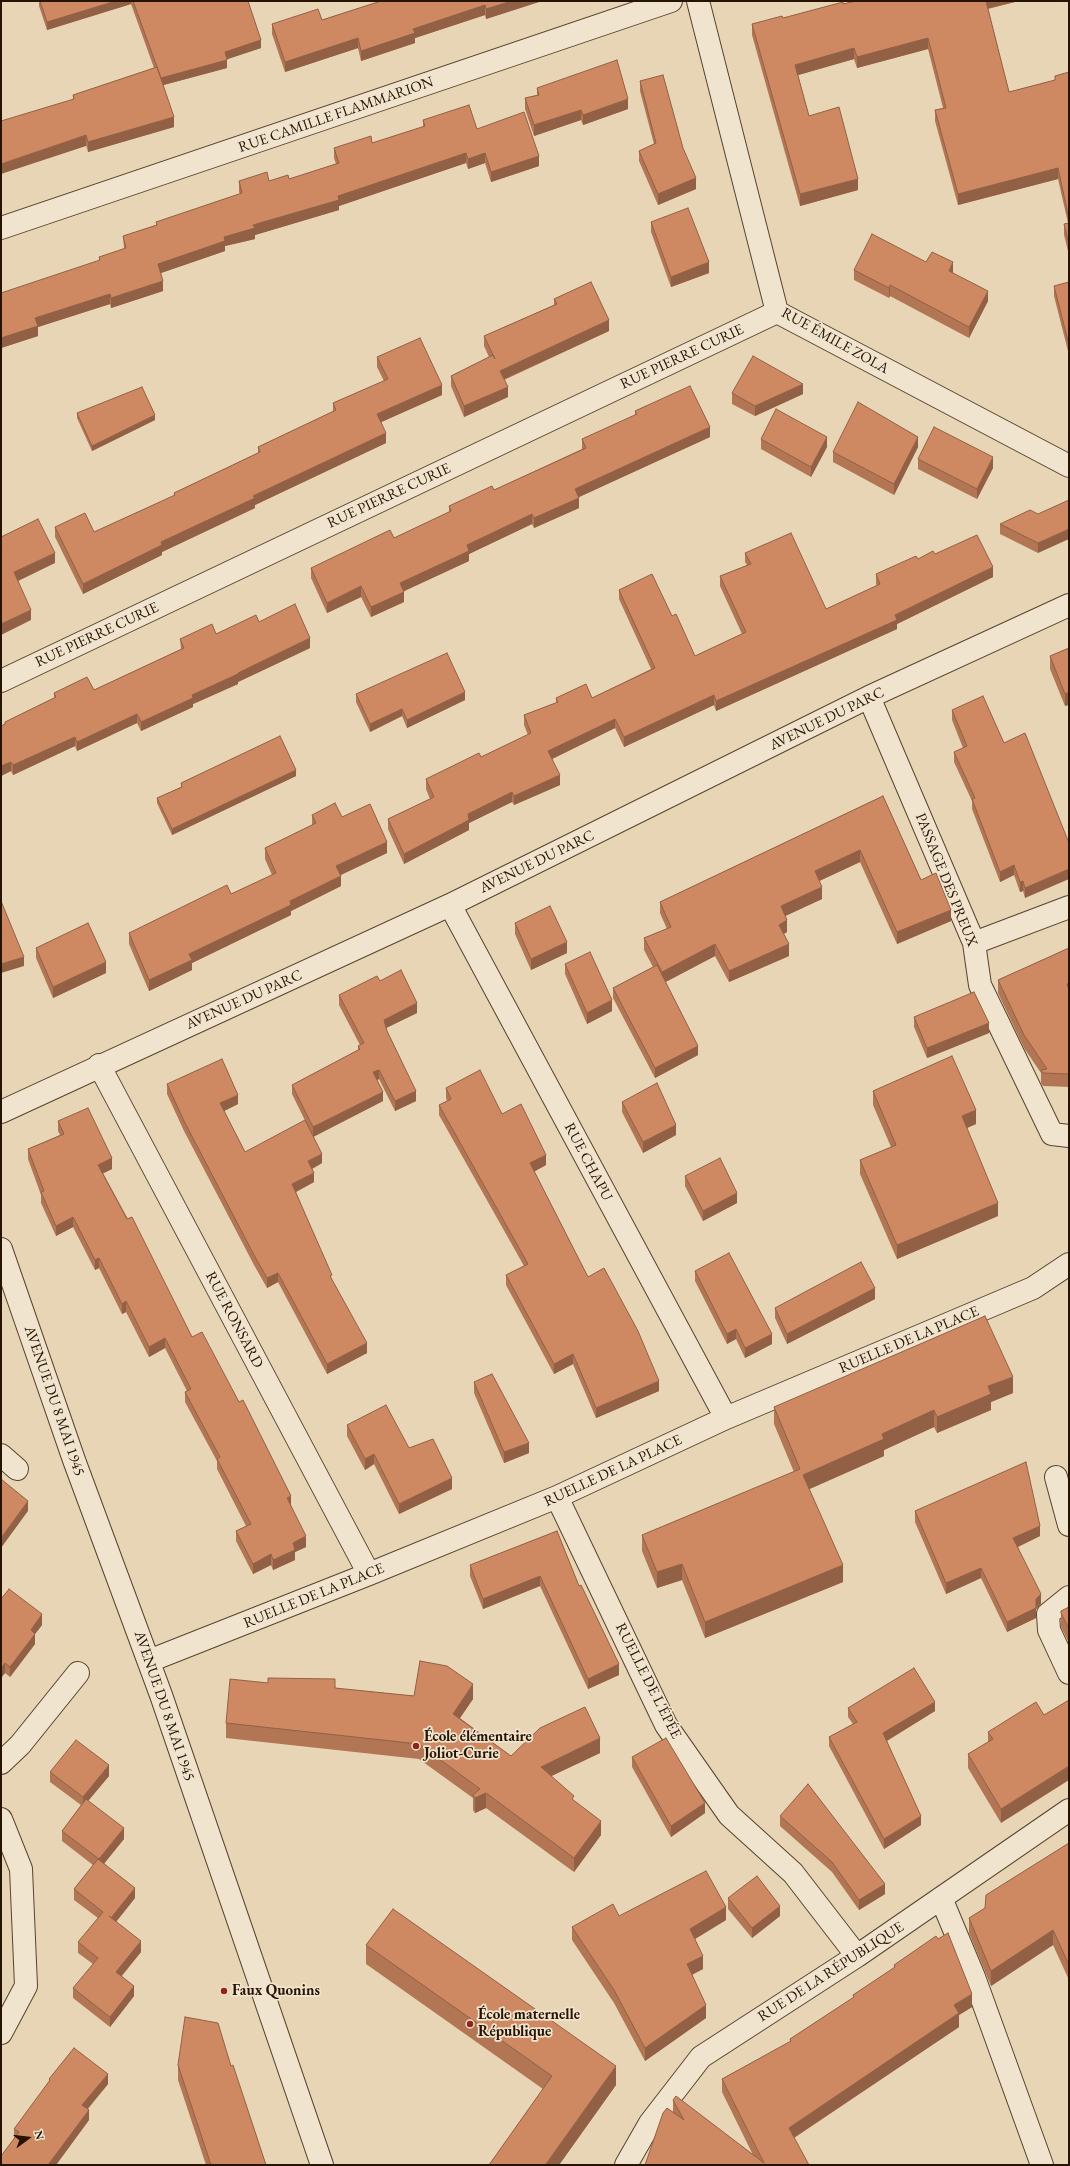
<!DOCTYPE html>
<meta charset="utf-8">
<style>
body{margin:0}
#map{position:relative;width:1070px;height:2166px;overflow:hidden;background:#e8d5b5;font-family:"EB Garamond",serif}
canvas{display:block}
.frame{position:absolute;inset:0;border:2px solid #261300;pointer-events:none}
.north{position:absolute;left:8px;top:2118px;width:40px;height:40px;-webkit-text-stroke:3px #f0e4cf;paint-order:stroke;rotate:75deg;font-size:11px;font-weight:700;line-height:16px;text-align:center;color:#261300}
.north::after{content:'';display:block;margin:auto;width:14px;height:18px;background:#261300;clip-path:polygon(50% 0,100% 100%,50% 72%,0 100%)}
</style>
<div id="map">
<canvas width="1070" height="2166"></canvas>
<div class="frame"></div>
<div class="north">N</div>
</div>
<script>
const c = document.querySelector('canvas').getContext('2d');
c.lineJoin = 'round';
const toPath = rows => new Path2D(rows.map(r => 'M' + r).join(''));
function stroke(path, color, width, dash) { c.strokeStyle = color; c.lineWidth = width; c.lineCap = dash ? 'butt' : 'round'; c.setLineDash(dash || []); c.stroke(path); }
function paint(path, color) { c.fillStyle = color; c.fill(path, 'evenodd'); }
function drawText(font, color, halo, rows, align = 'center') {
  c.font = font + ' "EB Garamond",serif'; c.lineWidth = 3.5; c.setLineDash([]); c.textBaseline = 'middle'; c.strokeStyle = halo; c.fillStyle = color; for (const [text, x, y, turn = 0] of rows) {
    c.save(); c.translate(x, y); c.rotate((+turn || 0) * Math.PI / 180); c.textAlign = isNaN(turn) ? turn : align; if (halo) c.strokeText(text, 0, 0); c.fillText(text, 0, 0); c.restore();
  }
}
const minor = toPath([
 [698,1,777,312,1069,466],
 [1,228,671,1],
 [1,681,777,312],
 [869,697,974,943,980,985,1052,1134,1069,1136],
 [450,905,726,1418],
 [974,943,1069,907],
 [99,1065,369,1574],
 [1,1112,450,905,869,697,1069,605],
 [1,1249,74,1460,161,1695,322,2165],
 [1,1455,17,1469],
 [1056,1477,1069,1525],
 [557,1497,666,1725,729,1815,793,1873,857,1956],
 [1069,1597,1048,1614,1049,1630,1069,1673],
 [149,1661,369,1574,557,1497,726,1418,1033,1288,1069,1264],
 [1,1763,20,1745,78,1673],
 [1,1819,21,1869,26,1986,1,2033],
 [941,1898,974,1977,1042,2165],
 [626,2165,650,2123,701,2057,857,1956,1069,1810]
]);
stroke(minor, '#56442d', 24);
stroke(minor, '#f0e4cf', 22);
paint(toPath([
 [39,1,248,1,261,48,227,59,227,68,163,85,174,127,88,152,73,99,73,95,154,68,131,4,47,30,39,6],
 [381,1,542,1,486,19,485,15,415,38,415,43,361,61,358,48,285,72,272,34,272,24,322,20],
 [856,1,1019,1,988,9,1009,92,1055,80,1055,76,1069,72,1069,255,1064,235,1064,224,1068,223,1058,179,958,205,935,121,935,110,943,108,928,49,857,68,854,59,798,75,809,116,858,190,800,206,752,35,752,24,783,18],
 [640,81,683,148,696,189,658,205,639,161,639,151,654,144,640,91],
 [537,88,628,109,583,125,581,120,534,136,525,109,525,98,537,95],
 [423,120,477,129,539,166,491,182,485,163,468,169,466,163,339,206,339,210,255,235,255,239,225,246,225,251,161,273,163,291,111,308,110,304,38,327,38,336,1,348,99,260,99,257,124,249,123,236,156,225,156,222,240,194,239,192,239,181,269,181,289,179,336,164,334,158,334,148,372,143,423,127],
 [651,222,709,273,671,287,651,232],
 [926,262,953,272,953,273,988,301,969,338,890,296,889,298,854,280,854,270],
 [1069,282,1069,355,1054,296,1054,286],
 [554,299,609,331,504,380,508,397,464,417,451,386,451,376,489,357,484,346,484,336,554,305],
 [377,357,442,395,381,422,386,443,255,505,255,508,162,552,162,555,83,594,55,537,55,527,94,532,174,496,174,493,258,453,258,447,333,412,333,403,384,381,377,367],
 [732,393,803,394,755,416,732,404],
 [635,411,710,437,578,497,579,508,534,528,532,524,469,554,469,561,404,591,404,602,371,617,361,597,327,613,311,578,311,568,394,538,449,512,449,506,494,490,582,449,582,439,635,415],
 [77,413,155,420,92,451,77,418],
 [761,439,827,447,811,477,761,449],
 [918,447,894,495,833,462,833,452],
 [918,459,993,468,977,499,918,469],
 [1038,514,1038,553,1000,534,1000,524],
 [745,553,826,609,877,586,876,584,876,574,918,559,935,554,993,577,897,624,897,629,716,711,714,705,624,747,615,728,552,759,560,785,514,805,512,802,469,823,469,830,404,864,388,829,388,819,430,799,426,789,426,779,481,757,528,735,524,725,524,715,556,703,556,698,592,698,651,669,619,599,619,590,672,616,695,656,742,634,720,586,720,576,747,565,745,562],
 [259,622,310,648,238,682,238,684,193,704,193,707,141,731,137,723,77,751,75,746,13,775,11,771,1,776,1,726,5,724,5,722,54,698,54,693,94,690,181,649,180,639,216,634],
 [1069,648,1065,706,1050,669,1050,656],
 [356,694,465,700,407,728,402,716,370,732,356,702],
 [952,710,1004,743,1069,843,1025,898,1023,891,1020,892,1014,875,1000,882,972,809,972,801,954,762,954,752,963,748,952,720],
 [296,776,172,835,157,803,157,798,181,787,181,783],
 [883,796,921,880,951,921,897,944,860,862,819,881,822,899,785,916,787,932,783,934,789,956,729,982,715,956,665,982,698,1055,655,1078,613,998,613,988,653,967,644,950,644,938,667,929,660,913,660,902],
 [312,815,342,817,387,853,341,875,341,886,291,911,291,915,192,963,192,970,149,991,129,944,129,933,231,894,272,875,265,859,265,848,312,825],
 [515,923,567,953,531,970,515,934],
 [36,948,106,973,53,998,36,958],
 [1069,948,1069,1087,1043,1086,1041,1083,1041,1073,1024,1048,998,993,998,980],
 [565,964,612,1011,587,1024,565,974],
 [380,981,417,1013,386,1028,387,1031,416,1101,395,1111,379,1079,377,1080,383,1101,313,1137,292,1094,292,1085,358,1050,358,1046,360,1045,339,1005,339,995],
 [914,1017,989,1033,927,1058,914,1027],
 [167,1084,238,1104,224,1111,245,1152,322,1163,312,1169,314,1182,296,1192,332,1280,367,1353,327,1374,278,1282,267,1288,254,1265,184,1131,167,1094],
 [446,1088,502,1114,546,1165,534,1171,588,1277,659,1391,596,1418,573,1364,554,1374,506,1285,506,1275,524,1266,439,1115,439,1105,447,1101,446,1098],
 [873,1091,976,1124,967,1128,998,1216,897,1259,860,1174,860,1160,891,1147,873,1105],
 [622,1102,676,1135,643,1153,622,1112],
 [58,1121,112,1169,103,1173,192,1337,291,1505,306,1547,295,1552,295,1560,273,1570,271,1565,253,1574,236,1541,236,1531,246,1526,217,1469,217,1461,185,1402,185,1392,187,1391,165,1348,149,1357,126,1312,122,1314,99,1268,95,1270,73,1227,56,1236,41,1203,41,1195,28,1159,28,1149,60,1135,58,1131],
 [685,1176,737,1203,703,1221,685,1186],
 [695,1271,772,1344,745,1358,736,1339,727,1344,695,1281],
 [875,1299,787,1344,775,1318,775,1308],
 [474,1382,529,1453,504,1463,474,1393],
 [1013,1393,991,1402,991,1410,937,1433,934,1427,884,1450,884,1456,809,1489,843,1582,705,1638,682,1580,657,1588,642,1551,642,1535,794,1472,774,1424,774,1407],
 [347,1425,409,1448,452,1489,399,1514,374,1464,365,1470,347,1436],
 [915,1511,1040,1536,1018,1547,1041,1604,1036,1609,1036,1618,1007,1632,981,1578,946,1594,915,1522],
 [557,1531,579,1586,619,1675,588,1689,540,1586,483,1609,470,1576,470,1565],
 [1,1599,42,1625,35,1634,35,1644,10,1677,5,1673,1,1678],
 [1069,1607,1069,1643,1061,1627,1061,1611],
 [268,1683,335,1688,414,1696,473,1699,460,1718,511,1756,600,1753,551,1776,574,1801,601,1835,574,1872,486,1808,475,1813,473,1810,473,1798,419,1759,226,1738,226,1723],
 [848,1708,935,1711,887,1741,921,1825,884,1849,829,1746,829,1737,853,1724,848,1717],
 [1044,1715,1001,1823,968,1768,968,1754,988,1742,988,1732],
 [632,1757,705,1813,671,1837,632,1767],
 [50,1772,109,1776,88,1801,124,1839,104,1863,135,1898,116,1922,141,1952,122,1976,134,1996,110,2027,73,1998,73,1988,93,1964,78,1953,78,1942,98,1918,74,1900,74,1889,93,1865,62,1841,62,1831,81,1805,50,1782],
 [780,1816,885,1894,859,1910,832,1872,780,1826],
 [1069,1843,1069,1980,1053,1945,991,1986,969,1933,969,1918,985,1908],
 [728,1898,780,1916,752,1938,728,1909],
 [619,1916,726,1920,695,1939,703,1969,692,1975,706,2018,645,2061,614,2003,572,1940,572,1927],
 [366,1945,616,2085,559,2165,489,2165,543,2089,366,1964],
 [894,1965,972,2007,959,2015,959,2027,794,2138,809,2165,645,2165,673,2113,673,2100,753,2155,722,2092,722,2079,790,2042,790,2039,853,1998,853,1995,894,1968],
 [178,2065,231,2066,266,2165,206,2165,178,2080],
 [49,2079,108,2084,88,2109,89,2120,56,2165,1,2165,14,2138,14,2129,49,2082]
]), '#b27654');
paint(toPath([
 [116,1,131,1,131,4,47,30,47,22],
 [512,1,542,1,486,19,486,9],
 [985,1,1019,1,985,9],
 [485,5,485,15,415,38,415,43,361,61,361,51,413,29],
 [358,38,358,48,285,72,285,62],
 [928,38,928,49,857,68,857,57],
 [261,40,261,48,225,60,225,52],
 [854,48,854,59,795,76,795,65],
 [227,60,227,68,160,86,160,78],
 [628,99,628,109,583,125,583,115],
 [581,110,581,120,534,136,534,125],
 [174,117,174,127,88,152,88,142],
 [86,135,86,146,1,174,1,164],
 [466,153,466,163,339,206,339,210,255,235,255,239,225,246,225,251,158,274,158,264,253,225],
 [485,153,485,163,468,169,468,159],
 [539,156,539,166,491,182,491,172],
 [1058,168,1058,179,958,205,958,194],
 [696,178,696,189,658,205,658,194],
 [858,179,858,190,800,206,800,194],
 [709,262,709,273,671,287,671,277],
 [953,262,953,272,949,281,949,271],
 [163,281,163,291,111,308,111,298],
 [890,285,890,296,889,298,889,288],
 [988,291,988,301,969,338,969,327],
 [110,294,110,304,38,327,38,336,1,348,1,338,35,318],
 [609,320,609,331,500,381,500,371],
 [803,384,803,394,755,416,755,406],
 [442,385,442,395,377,424,377,414],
 [508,387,508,397,464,417,464,406],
 [155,415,155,420,92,451,92,446],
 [710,427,710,437,575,499,575,489],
 [386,433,386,443,255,505,255,508,162,552,162,555,83,594,83,584,161,542,253,496],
 [827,437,827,447,811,477,811,467],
 [918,437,918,447,894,495,894,484],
 [993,457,993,468,977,499,977,489],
 [579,498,579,508,534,528,534,518],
 [532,514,532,524,469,554,469,561,400,593,400,583,467,545],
 [1069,529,1069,539,1038,553,1038,543],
 [55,553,55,563,14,583,14,572],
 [993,567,993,577,897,624,897,629,716,711,716,701,895,615],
 [361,586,361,597,327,613,327,603],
 [404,592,404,602,371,617,371,607],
 [31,610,31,620,1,635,1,624],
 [310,638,310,648,238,682,238,684,193,704,193,707,141,731,141,722,192,695,238,673],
 [465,692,465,700,407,728,407,720],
 [1069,692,1069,705,1065,706,1065,694],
 [714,695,714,705,624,747,624,737],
 [402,709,402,716,370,732,370,724],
 [137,714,137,723,77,751,77,742],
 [615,719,615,728,548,761,548,751],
 [75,737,75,746,13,775,13,765],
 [11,762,11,771,1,776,1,766],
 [296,770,296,776,172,835,172,829],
 [560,775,560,785,514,805,514,796],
 [512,792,512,802,469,823,469,830,404,864,404,854,468,814],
 [387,842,387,853,336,877,336,866],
 [860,850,860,862,815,883,815,871],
 [1014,865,1014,875,1000,882,1000,872],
 [1069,869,1069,879,1025,898,1025,888],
 [341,876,341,886,291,911,291,915,192,963,192,970,149,991,149,980,189,954,290,901],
 [1023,881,1023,891,1020,892,1020,882],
 [822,887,822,899,781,918,781,906],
 [951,910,951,921,897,944,897,932],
 [787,920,787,932,779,937,779,925],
 [567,942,567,953,531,970,531,959],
 [715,944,715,956,662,984,662,972],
 [789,944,789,956,729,982,729,971],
 [24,957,24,966,1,973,1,964],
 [106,962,106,973,53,998,53,987],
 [1069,983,1069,996,1067,984],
 [612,1000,612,1011,587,1024,587,1013],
 [417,1003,417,1013,384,1029,384,1020],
 [989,1023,989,1033,927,1058,927,1048],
 [698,1046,698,1055,655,1078,655,1068],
 [379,1070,379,1079,373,1082,373,1072],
 [416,1091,416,1101,395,1111,395,1101],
 [383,1092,383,1101,313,1137,313,1127],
 [238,1095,238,1104,220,1113,220,1103],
 [976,1110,976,1124,962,1130,962,1116],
 [676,1125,676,1135,643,1153,643,1142],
 [322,1154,322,1163,308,1171,308,1161],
 [546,1155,546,1165,530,1174,530,1163],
 [112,1158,112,1169,98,1176,98,1165],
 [314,1173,314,1182,292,1194,292,1184],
 [737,1193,737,1203,703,1221,703,1211],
 [998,1203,998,1216,897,1259,897,1245],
 [73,1217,73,1227,56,1236,56,1226],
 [99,1258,99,1268,95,1270,95,1260],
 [278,1273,278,1282,267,1288,267,1278],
 [875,1288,875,1299,787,1344,787,1334],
 [126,1301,126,1312,122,1314,122,1304],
 [736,1329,736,1339,727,1344,727,1334],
 [772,1334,772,1344,745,1358,745,1348],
 [165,1338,165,1348,149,1357,149,1347],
 [367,1343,367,1353,327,1374,327,1364],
 [573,1354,573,1364,554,1374,554,1364],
 [1013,1377,1013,1393,991,1402,991,1410,937,1433,937,1417,988,1386],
 [659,1381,659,1391,596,1418,596,1408],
 [934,1410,934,1427,884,1450,884,1456,803,1492,803,1475,882,1434],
 [529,1443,529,1453,504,1463,504,1452],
 [374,1454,374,1464,365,1470,365,1459],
 [452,1478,452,1489,399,1514,399,1504],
 [291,1496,291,1506,287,1498],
 [28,1501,28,1511,1,1548,1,1538],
 [1040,1526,1040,1536,1013,1549,1013,1538],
 [306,1536,306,1547,295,1552,295,1560,273,1570,273,1560,293,1543],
 [271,1554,271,1565,253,1574,253,1564],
 [682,1564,682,1580,657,1588,657,1572],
 [843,1565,843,1582,705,1638,705,1622],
 [981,1568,981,1578,946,1594,946,1583],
 [540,1576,540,1586,483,1609,483,1599],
 [1041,1594,1041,1604,1036,1609,1036,1618,1007,1632,1007,1622,1036,1599],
 [42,1614,42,1625,35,1634,35,1644,10,1677,10,1667,31,1630],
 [5,1663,5,1673,1,1678,1,1668],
 [619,1664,619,1675,588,1689,588,1679],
 [473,1684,473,1699,453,1728,453,1714],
 [935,1702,935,1711,883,1743,883,1733],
 [600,1738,600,1753,541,1781,541,1767],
 [109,1765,109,1776,83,1807,83,1797],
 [1069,1766,1069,1780,1001,1823,1001,1809],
 [486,1793,486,1808,475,1813,475,1798],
 [705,1803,705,1813,671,1837,671,1826],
 [921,1816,921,1825,884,1849,884,1839],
 [601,1821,601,1835,574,1872,574,1858],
 [124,1828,124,1839,99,1870,99,1859],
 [885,1884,885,1894,859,1910,859,1900],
 [135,1888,135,1898,111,1928,111,1918],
 [780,1906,780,1916,752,1938,752,1928],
 [726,1907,726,1920,690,1942,690,1929],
 [1053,1930,1053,1945,991,1986,991,1971],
 [141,1941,141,1952,116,1982,116,1972],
 [703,1956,703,1969,687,1977,687,1964],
 [134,1986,134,1996,110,2027,110,2017],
 [972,1994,972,2007,959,2015,959,2027,789,2141,789,2128,954,2005],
 [706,2005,706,2018,645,2061,645,2048],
 [616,2066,616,2085,559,2165,546,2165],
 [108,2074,108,2084,82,2115,82,2105],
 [89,2110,89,2120,56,2165,48,2165]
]), '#916045');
const building = toPath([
 [40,1,116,1,47,22,40,1],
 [133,1,248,1,261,40,225,52,227,60,161,78,133,1],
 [381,1,512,1,486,9,485,5,413,29,415,33,361,51,358,38,285,62,272,24,318,9,322,20,381,1],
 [856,1,986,1,1009,92,1055,80,1055,76,1069,72,1069,219,1058,168,958,194,935,110,946,108,928,38,857,57,854,48,795,65,809,116,839,107,858,179,800,194,752,24,782,16,783,18,843,2,843,4,856,1],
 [617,60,628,99,583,115,581,110,534,125,525,98,539,95,537,88,617,60],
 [157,67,174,117,88,142,86,135,1,164,1,121,74,99,73,95,157,67],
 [663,75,683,148,696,178,658,194,639,151,656,143,640,81,663,75],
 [469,105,477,129,524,112,539,156,491,172,485,153,468,159,466,153,338,196,339,200,253,225,255,228,224,237,225,241,158,264,163,281,111,298,110,294,35,318,38,326,1,338,1,293,100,260,99,257,126,248,123,236,157,225,156,222,242,193,239,181,267,172,269,181,288,175,289,179,339,163,334,148,371,136,372,143,425,126,423,120,469,105],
 [688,208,709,262,671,277,651,222,688,208],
 [1069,223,1069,244,1064,224,1069,223],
 [872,234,926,262,932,252,953,262,949,271,988,291,969,327,890,285,889,288,854,270,872,234],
 [591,282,609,320,500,371,508,387,464,406,451,376,493,355,495,359,484,336,557,304,554,299,591,282],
 [1069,282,1069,345,1054,286,1069,282],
 [420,338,442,385,377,414,386,433,253,496,255,498,161,542,162,545,83,584,55,527,85,513,94,532,175,495,174,493,260,452,258,447,336,410,333,403,388,379,377,357,420,338],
 [753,356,803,384,755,406,732,393,753,356],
 [690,386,710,427,575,489,579,498,534,518,532,514,467,545,469,551,400,583,404,592,371,607,361,586,327,603,311,568,390,530,394,538,451,511,449,506,492,486,494,490,586,448,582,439,637,414,635,411,690,386],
 [142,387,155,415,92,446,77,413,142,387],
 [858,402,918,437,894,484,833,452,858,402],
 [776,409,827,437,811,467,761,439,776,409],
 [934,427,993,457,977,489,918,459,934,427],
 [1069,500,1069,529,1038,543,1000,524,1030,510,1038,514,1069,500],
 [38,519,55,553,14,572,31,610,1,624,1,547,2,547,1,545,1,537,38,519],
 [791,533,826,609,880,584,876,574,916,556,918,559,933,551,935,554,977,535,993,567,895,615,897,620,716,701,714,695,624,737,615,719,548,751,560,775,514,796,512,792,468,814,469,820,404,854,388,819,434,797,426,779,479,753,481,757,531,733,524,715,558,702,556,698,586,684,592,698,655,668,619,590,652,574,672,616,676,614,695,656,746,632,720,576,751,564,745,553,791,533],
 [295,604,310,638,238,673,238,674,192,695,193,698,141,722,137,714,77,742,75,737,13,765,11,762,1,766,1,726,5,724,5,722,56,697,54,693,87,677,94,690,184,648,180,639,212,624,216,634,256,615,259,622,295,604],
 [1069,648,1069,692,1065,694,1050,656,1069,648],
 [447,653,465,692,407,720,402,709,370,724,356,694,447,653],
 [983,696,1004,743,1025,733,1069,843,1069,869,1025,888,1023,881,1020,882,1014,865,1000,872,972,799,975,798,954,752,967,746,952,710,983,696],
 [280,736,296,770,172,829,157,798,182,787,181,783,280,736],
 [883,796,921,880,936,873,951,910,897,932,860,850,815,871,822,887,781,906,787,920,779,925,789,944,729,971,715,944,662,972,644,938,671,927,660,902,883,796],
 [335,803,342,817,370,804,387,842,336,866,341,876,290,901,291,905,189,954,192,960,149,980,129,933,227,885,231,894,276,873,265,848,316,823,312,815,335,803],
 [1,901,24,957,1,964,1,901],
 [550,906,567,942,531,959,515,923,550,906],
 [88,923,106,962,53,987,36,948,88,923],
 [1069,948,1069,983,1067,984,1069,990,1069,1074,1043,1073,1041,1070,1047,1069,1024,1035,998,980,1069,948],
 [590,952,612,1000,587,1013,565,964,590,952],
 [657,965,698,1046,655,1068,613,988,657,965],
 [401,970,417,1003,384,1020,387,1031,416,1091,395,1101,379,1070,373,1072,383,1092,313,1127,292,1085,360,1049,358,1046,364,1043,339,995,377,976,380,981,401,970],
 [974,992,989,1023,927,1048,914,1017,974,992],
 [952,1056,976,1110,962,1116,998,1203,897,1245,860,1160,896,1145,873,1091,952,1056],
 [222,1059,238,1095,220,1103,245,1152,305,1120,322,1154,308,1161,314,1173,292,1184,332,1275,330,1276,367,1343,327,1364,278,1273,267,1278,254,1255,184,1121,167,1084,222,1059],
 [480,1070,502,1114,521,1104,546,1155,530,1163,588,1277,604,1268,638,1331,659,1381,596,1408,573,1354,554,1364,506,1275,528,1264,439,1105,451,1099,446,1088,480,1070],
 [657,1083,676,1125,643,1142,622,1102,657,1083],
 [88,1108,112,1158,98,1165,127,1219,132,1217,192,1337,202,1332,239,1402,243,1400,291,1496,287,1498,306,1536,293,1543,295,1550,273,1560,271,1554,253,1564,236,1531,251,1524,217,1459,220,1457,185,1392,191,1389,165,1338,149,1347,126,1301,122,1304,99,1258,95,1260,73,1217,56,1226,41,1192,44,1191,28,1149,64,1134,58,1121,88,1108],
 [720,1158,737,1193,703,1211,685,1176,720,1158],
 [729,1253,772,1334,745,1348,736,1329,727,1334,695,1271,729,1253],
 [861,1262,875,1288,787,1334,775,1308,861,1262],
 [985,1316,1013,1377,988,1386,991,1394,937,1417,934,1410,882,1434,884,1439,803,1475,843,1565,705,1622,682,1564,657,1572,642,1535,800,1469,774,1407,985,1316],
 [492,1374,529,1443,504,1452,474,1382,492,1374],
 [386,1405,409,1448,433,1439,452,1478,399,1504,374,1454,365,1459,347,1425,386,1405],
 [1026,1462,1040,1526,1013,1538,1041,1594,1036,1599,1036,1608,1007,1622,981,1568,946,1583,915,1511,1026,1462],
 [1,1479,28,1501,1,1538,1,1479],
 [557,1531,579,1586,581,1585,619,1664,588,1679,540,1576,483,1599,470,1565,557,1531],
 [9,1589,42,1614,31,1630,35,1634,10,1667,5,1663,1,1668,1,1599,9,1589],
 [1069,1607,1069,1629,1061,1613,1061,1611,1069,1607],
 [420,1661,447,1666,473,1684,453,1714,511,1756,540,1728,585,1707,600,1738,541,1767,574,1796,572,1799,601,1821,574,1858,486,1793,475,1798,473,1795,480,1789,419,1744,226,1723,230,1679,268,1683,268,1678,335,1679,335,1688,414,1696,420,1661],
 [914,1668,935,1702,883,1733,921,1816,884,1839,829,1737,857,1722,848,1708,914,1668],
 [1069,1700,1069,1766,1001,1809,968,1754,993,1739,988,1732,1036,1702,1044,1715,1069,1700],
 [666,1738,705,1803,671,1826,632,1757,666,1738],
 [76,1740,109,1765,83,1797,50,1772,76,1740],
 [808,1784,885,1884,859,1900,832,1862,780,1816,808,1784],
 [86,1799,124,1828,99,1859,62,1831,86,1799],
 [1069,1843,1069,1965,1053,1930,991,1971,969,1918,985,1908,986,1895,1069,1843],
 [98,1859,135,1888,111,1918,109,1916,141,1941,116,1972,134,1986,110,2017,73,1988,98,1958,78,1942,103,1912,74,1889,98,1859],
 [706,1871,726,1907,690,1929,703,1956,687,1964,706,2005,645,2048,614,1990,572,1927,613,1904,619,1916,706,1871],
 [757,1876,780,1906,752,1928,728,1898,757,1876],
 [393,1909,616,2066,546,2164,547,2165,489,2165,552,2076,366,1945,393,1909],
 [948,1933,972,1994,954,2005,959,2013,789,2128,809,2165,645,2165,663,2113,667,2108,684,2120,673,2100,676,2096,764,2163,722,2079,791,2041,790,2039,854,1997,853,1995,895,1967,894,1965,936,1936,938,1939,948,1933],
 [185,2017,218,2023,231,2066,233,2065,266,2165,211,2165,178,2065,185,2017],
 [74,2048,108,2074,82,2105,89,2110,48,2165,1,2165,1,2156,19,2132,14,2129,50,2080,49,2079,74,2048]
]);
paint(building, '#cf8962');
stroke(building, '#916045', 1);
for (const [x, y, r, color] of [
 [416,1746,4,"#8f2418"],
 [224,1991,4,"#8f2418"],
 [470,2024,4,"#8f2418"]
]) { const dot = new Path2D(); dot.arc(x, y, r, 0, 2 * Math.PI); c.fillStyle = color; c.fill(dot); stroke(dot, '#f0e4cf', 1.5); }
drawText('15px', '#261300', '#f0e4cf', [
 ["RUE CAMILLE FLAMMARION",336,115,-19],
 ["RUE ÉMILE ZOLA",835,341,29],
 ["RUE PIERRE CURIE",682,357,-25],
 ["RUE PIERRE CURIE",389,496,-25],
 ["RUE PIERRE CURIE",97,635,-25],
 ["AVENUE DU PARC",827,719,-26],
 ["AVENUE DU PARC",537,862,-26],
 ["PASSAGE DES PREUX",946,880,68],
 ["AVENUE DU PARC",244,1000,-24],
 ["RUE CHAPU",588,1162,62],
 ["RUE RONSARD",234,1320,62],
 ["RUELLE DE LA PLACE",909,1340,-23],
 ["AVENUE DU 8 MAI 1945",54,1401,71],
 ["RUELLE DE LA PLACE",613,1471,-25],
 ["RUELLE DE LA PLACE",314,1596,-22],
 ["RUELLE DE L'ÉPÉE",648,1681,63],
 ["AVENUE DU 8 MAI 1945",164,1706,71],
 ["RUE DE LA RÉPUBLIQUE",831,1972,-33]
]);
drawText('bold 15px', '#261300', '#f0e4cf', [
 ["École élémentaire",424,1737],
 ["Joliot-Curie",424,1754],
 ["Faux Quonins",232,1991],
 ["École maternelle",478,2015],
 ["République",478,2032]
], 'left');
</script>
